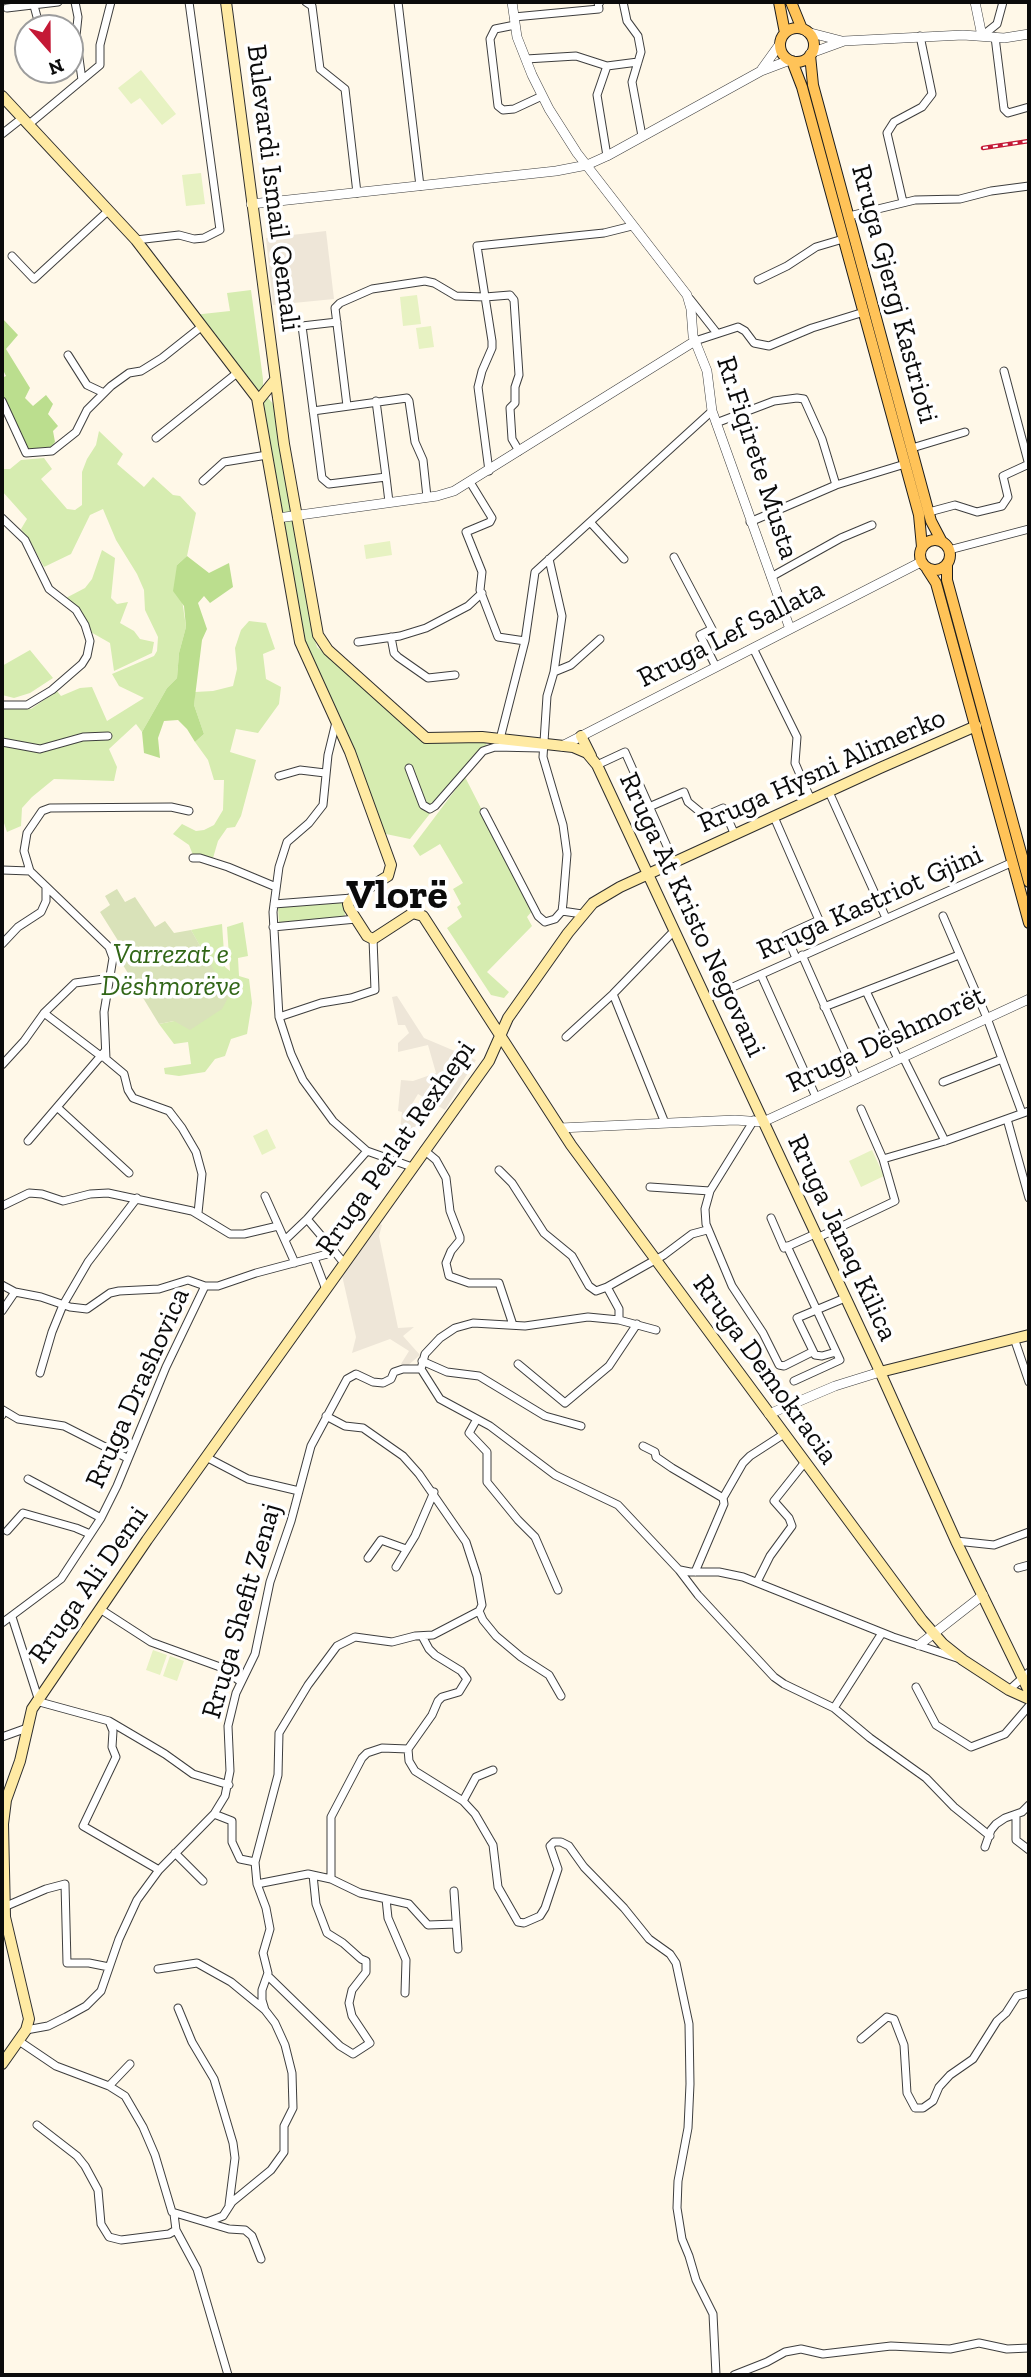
<!DOCTYPE html>
<meta charset="utf-8">
<style>
body{margin:0}
#map{position:relative;width:1031px;height:2377px;overflow:hidden;background:#fff8e8;font-family:"Zilla Slab",serif}
canvas{display:block}
.frame{position:absolute;inset:0;border:4px solid #0b0b0b;pointer-events:none}
.north{position:absolute;left:14px;top:14px;width:70px;height:70px;box-sizing:border-box;background:#fff;border:2px solid #9d9d9d;border-radius:50%;rotate:159deg;font-size:19px;font-weight:700;line-height:28px;text-align:center;color:#0b0b0b}
.north::after{content:'';display:block;margin:auto;width:24px;height:32px;background:#c41936;clip-path:polygon(50% 0,100% 100%,50% 72%,0 100%)}
</style>
<div id="map">
<canvas width="1031" height="2377"></canvas>
<div class="frame"></div>
<div class="north">N</div>
</div>
<script>
const c = document.querySelector('canvas').getContext('2d');
c.lineJoin = 'round';
function paint(path, color) { c.fillStyle = color; c.fill(path, 'evenodd'); }
const toPath = rows => new Path2D(rows.map(r => 'M' + r).join(''));
function stroke(path, color, width, dash) { c.strokeStyle = color; c.lineWidth = width; c.lineCap = dash ? 'butt' : 'round'; c.setLineDash(dash || []); c.stroke(path); }
function drawText(font, color, halo, rows, align = 'center') {
  c.font = font + ' "Zilla Slab",serif'; c.lineWidth = 7; c.setLineDash([]); c.textBaseline = 'middle'; c.strokeStyle = halo; c.fillStyle = color; for (const [text, x, y, turn = 0] of rows) {
    c.save(); c.translate(x, y); c.rotate((+turn || 0) * Math.PI / 180); c.textAlign = isNaN(turn) ? turn : align; if (halo) c.strokeText(text, 0, 0); c.fillText(text, 0, 0); c.restore();
  }
}
paint(toPath([
 [251,290,263,379,263,391,259,393,193,315,230,311,227,293],
 [263,398,268,398,275,406,292,513,279,515,261,400],
 [99,431,123,454,117,464,144,487,153,477,173,495,180,496,196,513,187,556,177,565,186,627,179,653,177,678,167,688,142,732,136,724,109,749,117,767,114,781,54,779,32,797,22,808,21,826,7,832,2,817,2,707,31,709,57,691,61,696,80,688,92,687,107,721,144,698,119,686,112,674,154,656,157,651,158,637,145,610,144,590,137,574,116,540,103,509,90,515,71,554,44,567,31,543,21,529,27,519,2,491,2,469,10,469,21,460,44,458,52,469,41,479,67,509,75,510,82,505,82,472,87,459,96,445],
 [293,519,312,630,317,647,426,741,434,743,465,740,486,741,487,748,469,764,410,839,381,833,305,646,280,520],
 [102,550,115,558,111,598,117,604,128,602,120,623,134,631,140,639,154,642,152,653,114,671,110,643,89,631,64,599,85,588,92,579],
 [249,621,266,623,275,649,263,654,266,679,281,687,279,704,258,733,236,729,230,752,256,760,241,816,235,827,227,828,218,841,213,858,193,855,189,845,173,834,182,824,196,831,204,830,214,825,223,810,224,780,214,780,208,760,195,742,204,734,194,705,195,692,213,691,233,686,237,669,235,648,241,630],
 [30,650,53,678,30,693,14,698,2,695,2,666],
 [465,777,533,910,527,917,532,926,487,972,509,992,504,998,491,995,447,928,462,917,457,907,461,904,453,889,463,883,440,844,420,856,413,846],
 [344,901,345,917,279,923,278,907],
 [243,922,248,956,238,958,239,976,249,979,252,1003,247,1034,231,1039,225,1056,215,1059,205,1072,179,1076,165,1074,164,1068,191,1064,188,1042,174,1044,159,1024,174,1021,228,996,191,930,222,924,225,967,230,971,227,927]
]), '#d6ecb0');
paint(toPath([
 [2,318,18,335,6,349,30,388,25,398,33,406,46,395,53,404,48,414,58,426,53,431,55,442,51,447,28,449,2,396,2,378,6,376,2,368],
 [187,556,209,573,229,563,233,587,210,603,204,596,198,603,207,629,202,640,194,705,204,734,195,742,187,729,178,720,164,721,158,738,160,758,144,753,142,732,167,688,177,678,179,653,186,627,184,606,173,591,177,565]
]), '#bbde8e');
paint(toPath([
 [117,889,125,902,135,897,155,927,165,921,174,933,191,930,229,996,222,1009,190,1030,174,1021,159,1024,115,952,122,947,100,912,110,905,105,896]
]), '#d9e2b9');
paint(toPath([
 [141,70,176,114,162,125,140,98,131,104,118,88],
 [201,173,205,204,186,206,182,175],
 [417,295,421,324,403,326,400,297],
 [431,326,434,347,419,349,416,328],
 [390,541,392,555,366,559,364,545],
 [267,1129,276,1148,262,1155,253,1136],
 [872,1150,884,1176,861,1187,849,1161],
 [153,1650,167,1655,160,1675,146,1670],
 [170,1656,184,1661,177,1681,163,1676]
]), '#e7f2c2');
paint(toPath([
 [326,231,334,299,273,305,266,238],
 [397,996,424,1038,476,1060,445,1110,418,1094,409,1109,422,1116,410,1135,400,1131,402,1112,398,1111,401,1080,413,1081,436,1073,428,1045,398,1052,398,1043,409,1033,405,1025,398,1025,392,997],
 [376,1222,382,1225,379,1236,398,1328,414,1327,403,1336,420,1355,406,1367,401,1364,409,1351,390,1339,352,1353,356,1337,341,1271]
]), '#eee6d8');
const minor = toPath([
 [33,2,40,28],
 [75,2,78,17,76,36,82,80],
 [306,2,312,6,320,69,345,89,357,193],
 [398,2,420,186],
 [623,2,627,21,638,36,641,52,632,82,642,136],
 [7,8,58,2],
 [514,17,599,9,598,2,600,2],
 [515,25,495,29,490,39,498,106,503,110,514,109,542,96],
 [982,36,997,24,1003,2],
 [995,37,1004,109,1008,113,1029,107],
 [526,59,576,56,607,66,638,62],
 [607,66,597,95,607,156],
 [28,125,100,65,100,45,111,2],
 [2,134,21,119],
 [903,202,887,133,894,122,922,107,932,94,920,36],
 [849,216,915,200,960,199,991,191,1029,186],
 [136,240,179,235,194,239,204,238,220,230,189,2],
 [12,256,34,279,109,210],
 [758,280,787,266,816,247,843,239],
 [690,299,716,332],
 [337,322,302,326,322,478,329,484,386,477,389,502],
 [695,341,738,327,745,331,754,343,769,346,812,328,864,312],
 [68,355,87,385,104,393],
 [1004,371,1029,465],
 [2,401,26,453,52,451,76,432,87,410,111,386,129,373,141,371,162,358,201,327],
 [376,401,386,477],
 [347,406,335,308,340,303,372,289,425,281,434,283,456,296,485,297,510,295,514,300,519,375,515,387,515,403,510,408,512,439,519,451],
 [313,411,407,398,409,401,415,442,423,460,427,497],
 [716,423,774,401,797,398,804,399,822,439,836,485],
 [156,438,237,373],
 [912,448,965,432],
 [489,471,478,387,482,371,492,348,492,341,477,246,604,233,632,226],
 [203,481,224,462,267,455],
 [470,482,492,518,490,522,466,532,482,572,480,590,498,637,525,641],
 [929,512,955,505,977,512,1002,506,1008,497,1003,476,1029,464],
 [2,518,25,540,49,589,76,610,85,625,90,641,87,656,82,664,52,690,27,705,2,705],
 [590,522,624,559],
 [750,522,836,485,905,464],
 [949,550,1029,529],
 [674,557,712,629,700,635,716,667],
 [549,559,562,616,554,672],
 [771,577,841,538,872,525],
 [391,637,394,653,398,657,428,678,455,675],
 [358,642,400,636,426,628,468,606,482,593],
 [753,648,797,737,795,763,811,800],
 [336,722,328,755,323,805,309,823,287,842,279,867,273,912,279,1017,291,1054,303,1080,333,1121,367,1151,412,1167],
 [500,739,525,641,535,572,712,411],
 [2,742,40,749,83,737,108,736],
 [597,765,625,752,674,862],
 [409,768,423,805,430,809,435,806,483,751,495,747,541,748],
 [279,776,300,770,325,773],
 [829,792,886,918],
 [649,807,684,792,688,802,705,816,723,808,735,835],
 [484,812,538,916,545,922,555,919,562,911,563,903,567,854,563,825,543,757,547,696,554,672,571,665,600,639],
 [774,817,819,920,786,935,796,958],
 [193,858,200,858,228,867,276,887],
 [2,870,30,871,109,947,113,958,104,1012,106,1059,124,1074,128,1090,133,1098,169,1111,182,1128,196,1152,202,1174,198,1213],
 [30,871,24,851,27,833,42,811,50,808,171,807,189,811],
 [274,904,352,898],
 [562,911,582,914],
 [943,916,987,1018,1022,1113],
 [273,927,356,919],
 [2,944,18,927,41,912,46,901,46,888],
 [802,955,857,1079],
 [761,975,816,1097],
 [866,991,898,1059],
 [613,994,665,1123],
 [706,999,1013,862],
 [824,1007,959,955],
 [44,1013,102,1057],
 [279,1017,321,1003,351,998,375,990,373,939],
 [566,1037,613,994,674,931],
 [903,1057,945,1141],
 [2,1065,24,1041,44,1013,75,983,111,978],
 [943,1082,1002,1059],
 [57,1107,129,1173],
 [1007,1119,1029,1198],
 [754,1120,710,1191,705,1209,706,1224,732,1286,763,1333,779,1365,784,1366,812,1352],
 [28,1141,105,1051],
 [424,1150,436,1160,446,1178,450,1211,460,1237,460,1240,451,1251,446,1263,449,1276,469,1283,499,1283,513,1325],
 [883,1159,945,1141,1029,1111],
 [499,1170,512,1183,544,1233,572,1256,589,1286,596,1291,607,1287,619,1309,619,1320],
 [650,1187,710,1191],
 [265,1196,295,1263],
 [2,1206,29,1193,42,1194,63,1201,90,1194,108,1193,192,1211,230,1234,244,1234,278,1226],
 [771,1218,784,1248,815,1234],
 [307,1219,335,1252],
 [817,1238,895,1201,883,1159,861,1109],
 [285,1240,307,1219,367,1151],
 [787,1246,840,1360,794,1381],
 [314,1258,325,1287],
 [2,1285,15,1292],
 [607,1287,664,1255,692,1234,707,1230],
 [2,1311,15,1292,41,1297,70,1307,87,1309,110,1293,119,1291,159,1289,188,1280,205,1286],
 [656,1330,619,1320,588,1317,525,1326,473,1323,455,1328,440,1338,425,1354,421,1369,440,1399,490,1426,555,1475,618,1505,679,1570,698,1595,774,1677,784,1684,834,1708,870,1738,926,1778,954,1807,990,1836],
 [1014,1338,1029,1382],
 [836,1352,822,1356,815,1355,797,1318,845,1298],
 [422,1361,447,1372,479,1376,545,1416,581,1426],
 [518,1364,565,1403,609,1366,637,1324],
 [40,1373,52,1332,63,1305,88,1262,137,1198],
 [2,1415,3,1410,18,1419,64,1426,127,1458],
 [477,1419,469,1433,487,1452,487,1482,518,1520,535,1537,558,1590],
 [643,1446,655,1452,656,1457,672,1468,723,1498],
 [206,1457,248,1479,299,1491],
 [28,1479,101,1518],
 [7,1531,23,1513,76,1528,90,1534],
 [956,1541,994,1545,1029,1532],
 [368,1558,381,1540,406,1549],
 [396,1567,415,1536,434,1492],
 [1018,1568,1029,1565],
 [680,1570,690,1572,719,1572,743,1577,893,1637,957,1658],
 [695,1572,724,1504,723,1498,743,1463,750,1456,784,1434],
 [757,1582,770,1556,792,1526,789,1518,774,1501,805,1462],
 [100,1609,151,1642,220,1667,241,1682],
 [479,1611,483,1620,496,1636,521,1657,549,1675,561,1696],
 [12,1617,38,1698],
 [2,1623,61,1579,101,1518,117,1486,166,1367,205,1286,218,1286,256,1273,335,1252,343,1262],
 [422,1636,429,1649,435,1655,461,1671,467,1679,459,1692,442,1697,438,1701,432,1715,408,1749,409,1761,415,1771,463,1801,475,1814,493,1845,498,1887,518,1922,524,1923,540,1916,545,1908,558,1869,550,1846,554,1842,561,1842,569,1846,584,1867,624,1908,649,1939,670,1954,676,1963,689,2024,690,2084,688,2128,678,2181,677,2208,682,2239,689,2256,696,2280,713,2314,716,2375],
 [916,1687,936,1725,971,1747,1005,1734,1029,1706],
 [1009,1690,1029,1672],
 [36,1701,109,1721,165,1754,193,1774,229,1785],
 [834,1708,882,1633],
 [109,1721,113,1731,112,1747,116,1757,83,1826,159,1870],
 [2,1737,27,1728],
 [463,1801,476,1777,493,1770],
 [1016,1815,1016,1840,1029,1850],
 [985,1847,991,1830,996,1824,1005,1818,1022,1812,1029,1805],
 [175,1853,203,1881],
 [255,1862,278,1775,279,1733,308,1685,337,1646,355,1637,392,1642,415,1636,433,1635,479,1611,482,1605,477,1576,466,1542,419,1474,403,1456,363,1428,345,1426,326,1416],
 [331,1879,331,1817,362,1758,367,1753,382,1748,408,1749],
 [257,1884,308,1874,331,1879,360,1893,409,1904,428,1925,456,1924],
 [454,1891,458,1949],
 [386,1899,388,1918,406,1960,405,1993],
 [4,1907,46,1889,65,1884,67,1963,89,1963,109,1967],
 [158,1969,197,1963,231,1982,265,2010],
 [268,1976,340,2046,353,2054,370,2043,352,2016,349,2003,352,1990,366,1972,366,1961,361,1959,343,1943,327,1933,316,1904,313,1875],
 [178,2008,192,2042,214,2079,233,2143,235,2158,229,2205],
 [26,2030,48,2026,66,2017,86,2006,101,1991,119,1939,137,1900,159,1870,214,1814,225,1796,230,1771,228,1726,236,1693,255,1654,270,1582,291,1521,311,1446,347,1379,356,1374,373,1382,383,1383,391,1379,394,1372,403,1369,421,1369],
 [861,2039,887,2017,894,2019,904,2045,907,2093,915,2108,923,2108,933,2101,939,2087,950,2075,973,2059,997,2021,1006,2013,1017,1996,1029,1993],
 [19,2041,56,2066,109,2086,125,2096,143,2127,155,2155,172,2212,229,2229,245,2230,252,2236,261,2259],
 [109,2086,130,2064],
 [37,2125,77,2156,85,2166,98,2190,101,2224,109,2237,121,2240,169,2234,176,2230,174,2214],
 [207,2222,223,2216,232,2202,271,2170,284,2152,284,2126,293,2108,292,2073,285,2045,275,2023,265,2010,262,2000,262,1990,268,1973,263,1953,270,1929,266,1908,257,1884,255,1862,240,1859,232,1842,232,1821,214,1814],
 [176,2230,197,2269,228,2375],
 [734,2375,767,2362,785,2352,801,2349,823,2354,891,2346,950,2349,979,2343,1007,2349,1029,2348]
]);
const tertiary = toPath([
 [512,2,517,37,532,75,549,109,577,153,687,295,691,309,693,336,707,371,712,411,790,629],
 [975,2,982,36],
 [807,32,842,41],
 [811,53,844,41,963,35,1004,38,1029,34],
 [762,69,780,44],
 [251,204,556,171,587,165,607,156,761,71,790,60],
 [278,518,437,496,454,491,695,341],
 [562,746,921,562],
 [560,1128,735,1120,763,1122,1029,999],
 [769,1414,835,1386,880,1372],
 [919,1645,983,1595]
]);
const secondary = toPath([
 [226,2,284,444,318,635,328,650,426,738,482,737,573,747,587,753,597,765,877,1365,956,1541,1029,1691],
 [2,96,136,240,257,398,300,642,350,752,391,865,388,876,352,898,348,904,349,908,367,936,373,939,413,913,423,916,571,1145,922,1620,943,1644,963,1660,1009,1690,1029,1699],
 [258,401,275,380],
 [581,736,591,756],
 [880,1372,1029,1335],
 [2,2064,26,2030,29,2019,5,1917,3,1824,6,1800,20,1761,32,1709,147,1540,489,1061,508,1018,568,933,593,903,620,887,880,768,976,726]
]);
const primary = toPath([
 [779,2,785,33],
 [791,2,802,29],
 '780 45a17 17 0 1 1 34 0a17 17 0 1 1-34 0Z',
 [810,55,813,85,931,521,942,542],
 [792,61,802,87,919,515,922,547],
 '920 555a15 15 0 1 1 30 0a15 15 0 1 1-30 0Z',
 [947,564,947,580,1029,882],
 [927,569,936,583,1029,923]
]);
stroke(minor, '#3e3e3e', 9);
stroke(tertiary, '#3e3e3e', 10);
stroke(secondary, '#2d2d2d', 12);
stroke(primary, '#1c1c1c', 12);
stroke(minor, '#fff', 7);
stroke(tertiary, '#fff', 9);
stroke(secondary, '#ffeaa3', 10);
stroke(primary, '#ffc358', 10);
const rail = toPath([
 [983,148,1029,141]
]);
stroke(rail, '#c41936', 4.5);
stroke(rail, '#fff', 2, [5]);
drawText('28px', '#0b0b0b', '#fff', [
 ["Bulevardi Ismail Qemali",273,188,83],
 ["Rruga Gjergj Kastrioti",894,294,75],
 ["Rr.Fiqirete Musta",757,458,72],
 ["Rruga Lef Sallata",731,634,-27],
 ["Rruga Hysni Alimerko",822,771,-24],
 ["Rruga Kastriot Gjini",870,903,-24],
 ["Rruga At Kristo Negovani",692,915,65],
 ["Rruga Dëshmorët",886,1040,-25],
 ["Rruga Perlat Rexhepi",396,1148,-55],
 ["Rruga Janaq Kilica",842,1238,65],
 ["Rruga Demokracia",765,1370,54],
 ["Rruga Drashovica",138,1388,-66],
 ["Rruga Ali Demi",89,1585,-55],
 ["Rruga Shefit Zenaj",242,1611,-74]
]);
drawText('italic 28px', '#316617', '#fff', [
 ["Varrezat e",171,955],
 ["Dëshmorëve",171,987]
]);
drawText('bold 42px', '#0b0b0b', '#fff', [
 ["Vlorë",397,896]
]);
</script>
